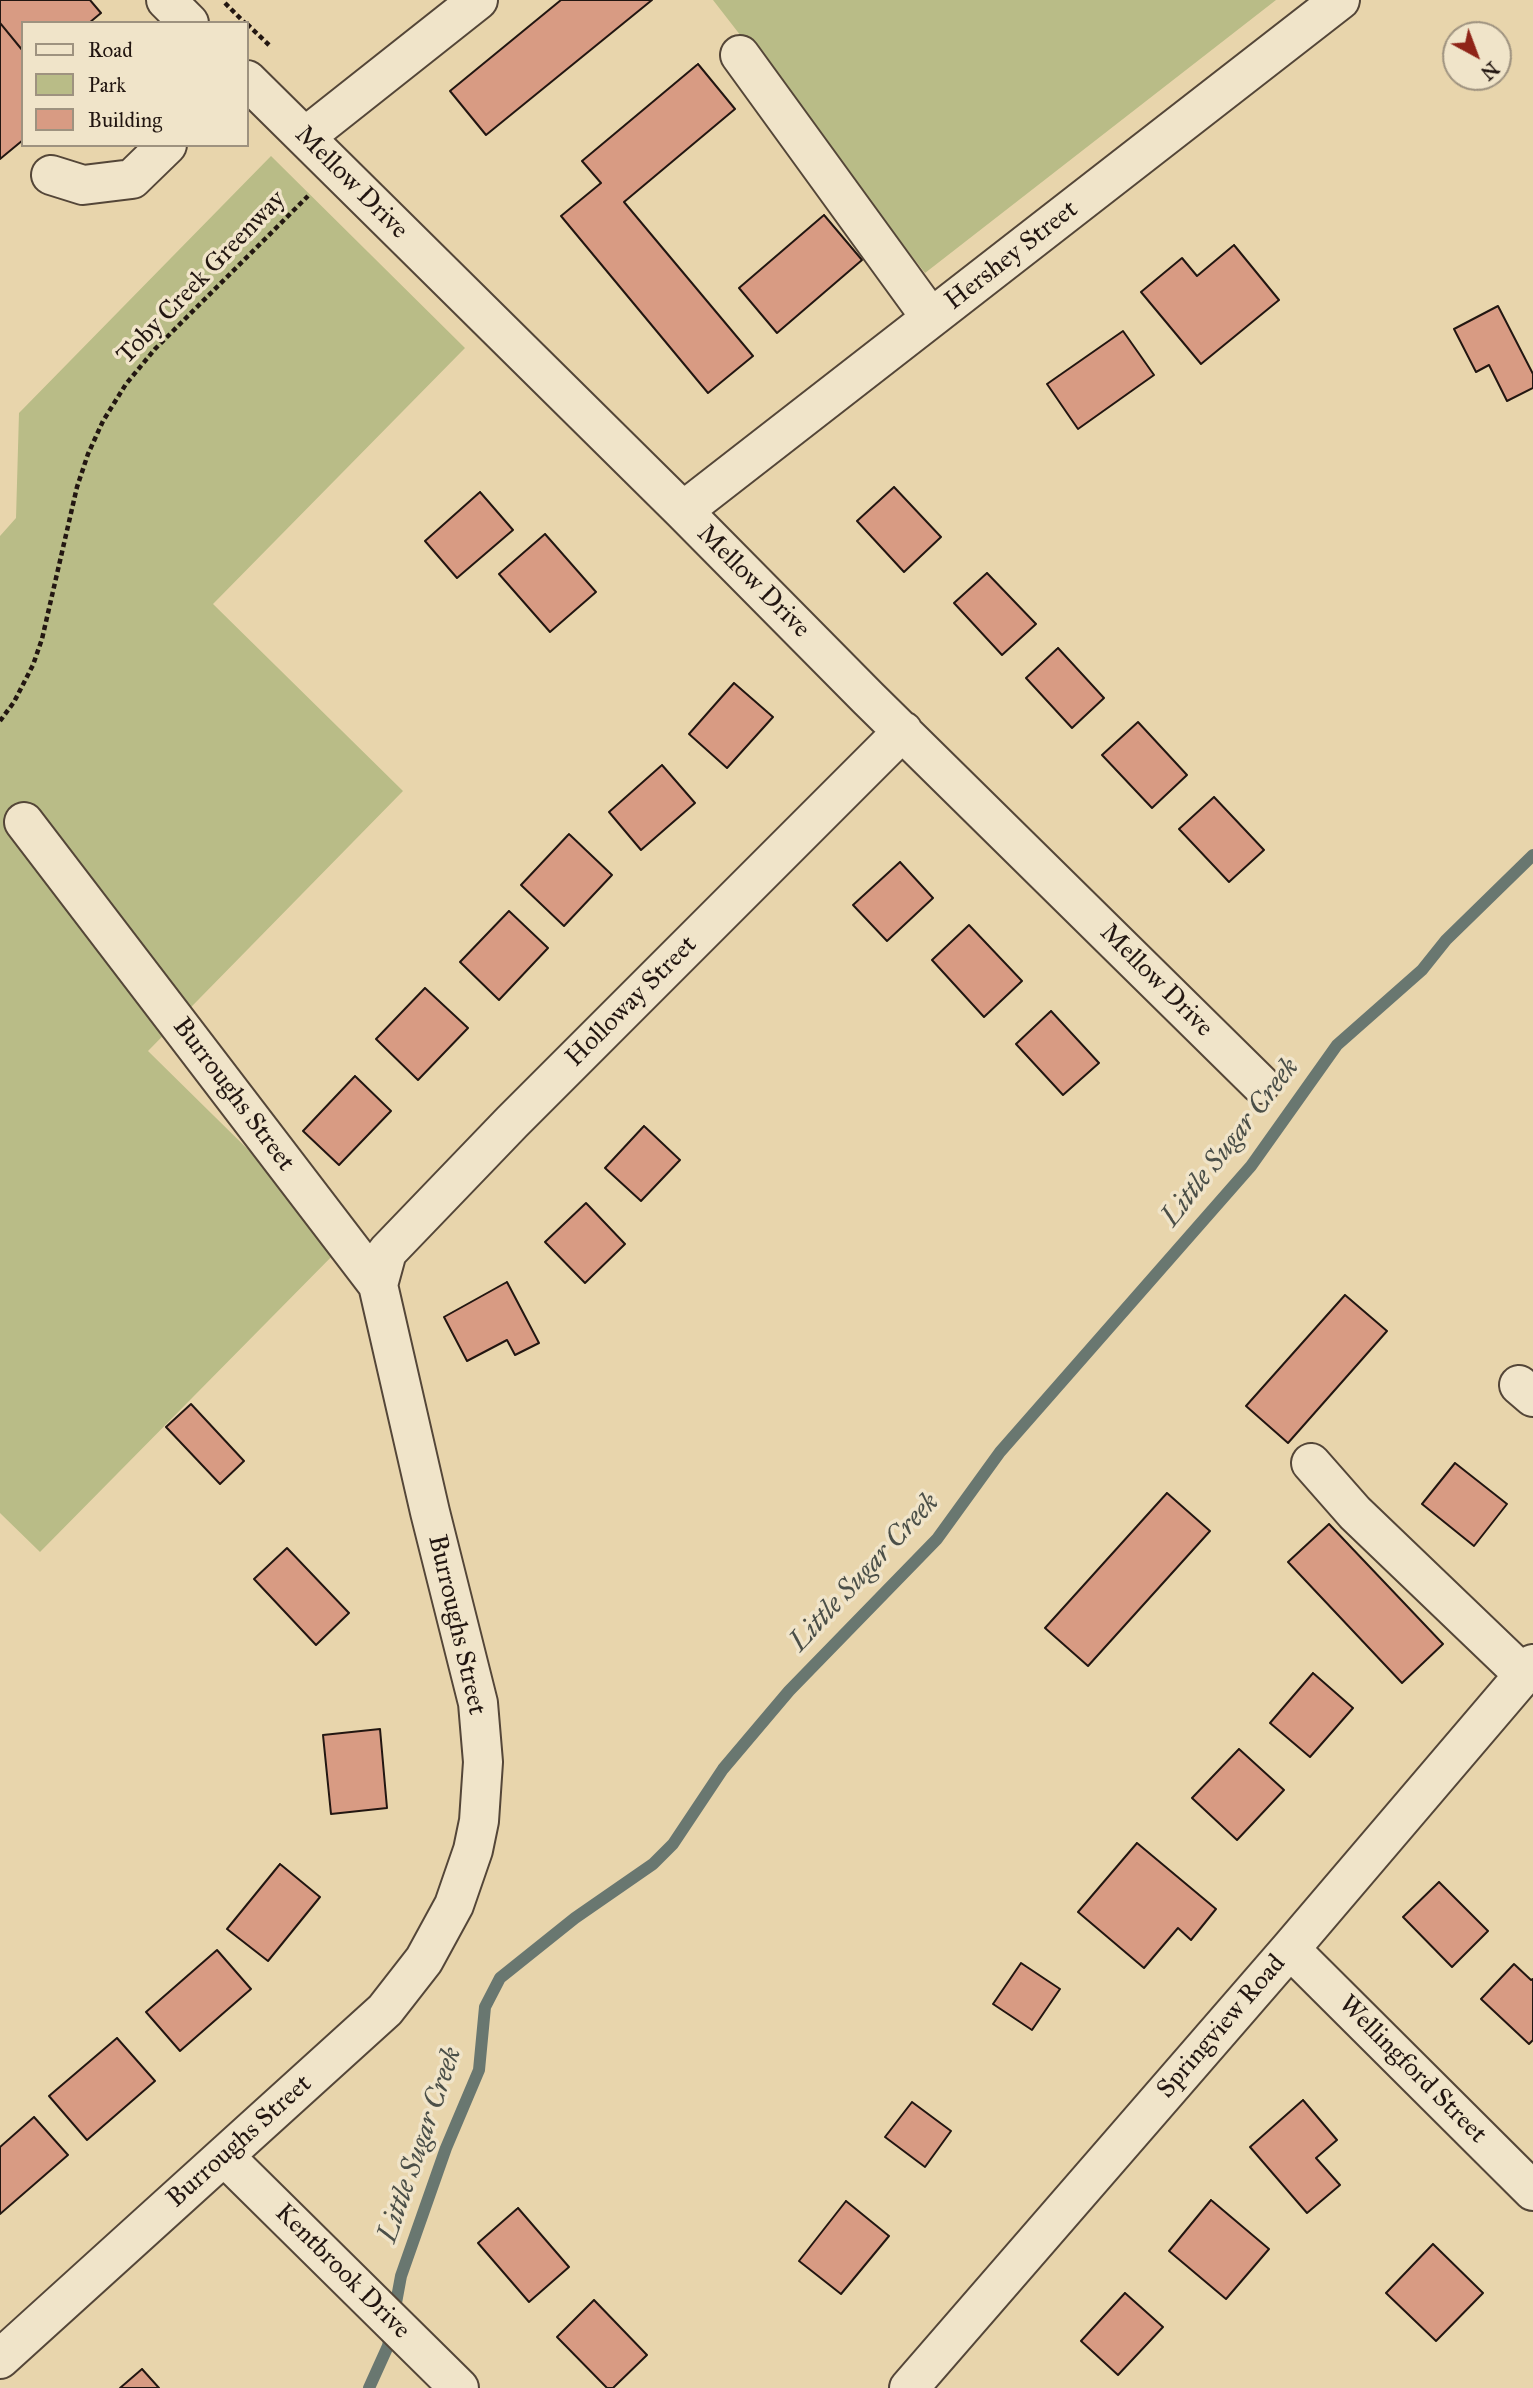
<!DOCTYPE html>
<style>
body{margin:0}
#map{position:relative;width:1533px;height:2388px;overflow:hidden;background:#e8d5ac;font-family:"IM FELL Great Primer",serif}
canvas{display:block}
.legend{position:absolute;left:21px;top:21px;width:228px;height:126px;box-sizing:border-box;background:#f0e4c9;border:2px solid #9e927f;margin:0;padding:9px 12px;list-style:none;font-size:21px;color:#221611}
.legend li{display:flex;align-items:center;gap:14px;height:35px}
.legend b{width:35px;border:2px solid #9e927f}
.north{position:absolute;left:1442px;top:21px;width:70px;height:70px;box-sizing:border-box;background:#f0e4c9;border:2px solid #9e927f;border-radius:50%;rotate:139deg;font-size:19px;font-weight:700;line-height:28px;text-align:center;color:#221611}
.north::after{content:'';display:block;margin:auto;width:24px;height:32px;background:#8f2418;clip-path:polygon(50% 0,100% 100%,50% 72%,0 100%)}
</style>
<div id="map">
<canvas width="1533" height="2388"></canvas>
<ul class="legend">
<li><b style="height:9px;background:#f0e4c9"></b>Road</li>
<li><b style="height:19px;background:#b9bc87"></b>Park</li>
<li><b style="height:19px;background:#d89b83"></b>Building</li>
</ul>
<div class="north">N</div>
</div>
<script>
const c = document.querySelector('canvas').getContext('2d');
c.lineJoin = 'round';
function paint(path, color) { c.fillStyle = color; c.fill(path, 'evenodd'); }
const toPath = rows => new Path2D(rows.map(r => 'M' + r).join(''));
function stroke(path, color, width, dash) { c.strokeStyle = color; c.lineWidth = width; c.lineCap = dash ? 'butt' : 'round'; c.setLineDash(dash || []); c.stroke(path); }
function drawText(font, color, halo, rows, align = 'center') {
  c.font = font + ' "IM FELL Great Primer",serif'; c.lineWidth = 7; c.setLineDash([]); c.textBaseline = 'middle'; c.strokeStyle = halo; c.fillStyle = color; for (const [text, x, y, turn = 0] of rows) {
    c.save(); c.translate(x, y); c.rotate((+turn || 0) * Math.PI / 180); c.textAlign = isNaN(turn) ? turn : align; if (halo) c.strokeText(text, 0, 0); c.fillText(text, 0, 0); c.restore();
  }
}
paint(toPath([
 [713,0,1276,0,925,273],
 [271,156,465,348,213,604,403,791,148,1051,344,1244,40,1552,0,1513,0,536,16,518,19,413]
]), '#b9bc87');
stroke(toPath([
 [369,2388,388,2346,401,2276,446,2148,479,2070,485,2007,500,1978,575,1918,653,1864,673,1844,723,1769,789,1691,937,1539,1000,1452,1251,1166,1337,1045,1422,970,1446,940,1533,855]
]), '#697770', 12);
const building = toPath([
 [0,0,90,0,101,13,89,23,23,23,23,51,0,23,0,0],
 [561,0,652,0,486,135,450,91,561,0],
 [0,23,23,51,23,140,0,159,0,23],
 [698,64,735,109,624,202,753,356,708,393,561,216,601,183,582,161,698,64],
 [824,215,862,260,777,333,739,288,824,215],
 [1234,245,1279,300,1201,364,1141,292,1182,258,1197,276,1234,245],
 [1498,306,1533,374,1533,388,1507,401,1489,365,1476,372,1454,329,1498,306],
 [1123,331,1154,375,1078,429,1047,384,1123,331],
 [894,487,941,537,904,572,857,521,894,487],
 [480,492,513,530,457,578,425,541,480,492],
 [545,534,596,592,550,632,499,574,545,534],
 [987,573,1036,624,1002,655,954,603,987,573],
 [1058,648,1104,698,1072,728,1026,678,1058,648],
 [734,683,773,717,727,768,689,734,734,683],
 [1138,722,1187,775,1152,808,1102,755,1138,722],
 [662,765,695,803,641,850,609,812,662,765],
 [1214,797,1264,850,1229,882,1179,829,1214,797],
 [569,834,612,875,564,926,521,885,569,834],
 [900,862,933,898,887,941,853,905,900,862],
 [509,911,548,948,499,1000,460,962,509,911],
 [969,925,1022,981,984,1017,932,960,969,925],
 [425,988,468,1028,418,1080,376,1039,425,988],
 [1051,1011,1099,1063,1063,1095,1016,1044,1051,1011],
 [355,1076,391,1111,339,1165,303,1131,355,1076],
 [644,1126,680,1160,641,1201,605,1168,644,1126],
 [586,1203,625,1244,585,1283,545,1242,586,1203],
 [507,1282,539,1343,515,1355,507,1340,467,1361,444,1317,507,1282],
 [1345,1295,1387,1331,1288,1443,1246,1406,1345,1295],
 [191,1404,244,1461,220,1484,166,1427,191,1404],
 [1455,1463,1507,1504,1474,1546,1422,1504,1455,1463],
 [1167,1493,1210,1531,1088,1666,1045,1628,1167,1493],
 [1329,1524,1443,1644,1402,1683,1288,1562,1329,1524],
 [287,1548,349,1613,316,1645,254,1579,287,1548],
 [1313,1673,1353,1708,1310,1757,1270,1723,1313,1673],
 [380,1729,387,1808,331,1814,323,1735,380,1729],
 [1239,1749,1284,1790,1237,1840,1192,1798,1239,1749],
 [1137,1843,1216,1909,1191,1940,1178,1928,1144,1968,1078,1912,1137,1843],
 [280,1864,320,1897,268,1961,227,1929,280,1864],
 [1439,1882,1488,1931,1452,1967,1403,1917,1439,1882],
 [217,1950,251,1989,180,2051,146,2012,217,1950],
 [1021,1963,1060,1989,1032,2030,993,2004,1021,1963],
 [1514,1964,1531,1980,1533,1979,1533,2040,1529,2044,1481,1999,1514,1964],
 [117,2038,155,2081,87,2140,49,2096,117,2038],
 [1303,2100,1337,2140,1316,2158,1340,2185,1307,2213,1250,2147,1303,2100],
 [912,2102,951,2131,925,2167,885,2137,912,2102],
 [34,2117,68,2155,0,2214,0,2147,34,2117],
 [1211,2200,1269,2249,1226,2299,1169,2251,1211,2200],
 [846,2201,889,2236,841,2294,799,2261,846,2201],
 [518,2208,569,2267,529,2302,478,2243,518,2208],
 [1433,2244,1483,2293,1436,2341,1386,2293,1433,2244],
 [1125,2293,1163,2327,1118,2375,1081,2341,1125,2293],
 [594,2300,647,2355,613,2388,607,2388,557,2337,594,2300],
 [142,2369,159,2388,120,2388,142,2369]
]);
paint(building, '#d89b83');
stroke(building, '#221611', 2);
const minor = toPath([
 [166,0,189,23],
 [740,55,931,318],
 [247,80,683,511,868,698,1260,1084],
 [305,137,478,0],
 [51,175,83,185,132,179,167,145],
 [683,511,1340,0],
 [378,1285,387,1252,512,1122,903,731],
 [1519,1385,1533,1397],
 [1311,1463,1355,1513,1524,1675],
 [1290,1949,1533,2191],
 [224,2156,459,2388],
 [0,2359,385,2010,424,1960,454,1905,473,1850,479,1821,483,1762,478,1703,430,1512,378,1285,24,822],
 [909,2388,1290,1949,1533,1664]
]);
stroke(minor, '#544638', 42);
stroke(toPath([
 [225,3,245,23],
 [247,24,269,45],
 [0,721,14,702,33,665,42,639,77,487,88,454,103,421,126,384,155,349,308,196]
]), '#221611', 4.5, [5, 3.5]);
stroke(minor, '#f0e4c9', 38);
drawText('26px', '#221611', '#f0e4c9', [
 ["Mellow Drive",351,183,45],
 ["Hershey Street",1012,256,-38],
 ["Toby Creek Greenway",202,278,-46],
 ["Mellow Drive",753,582,45],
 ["Mellow Drive",1156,981,45],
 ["Holloway Street",632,1002,-45],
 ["Burroughs Street",233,1095,53],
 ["Burroughs Street",456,1625,77],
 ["Springview Road",1222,2027,-49],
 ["Wellingford Street",1412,2070,45],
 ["Burroughs Street",240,2142,-42],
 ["Kentbrook Drive",342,2272,45]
]);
drawText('italic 28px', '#4b4f48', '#f0e4c9', [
 ["Little Sugar Creek",1231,1143,-52],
 ["Little Sugar Creek",865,1573,-47],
 ["Little Sugar Creek",421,2145,-71]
]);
</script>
